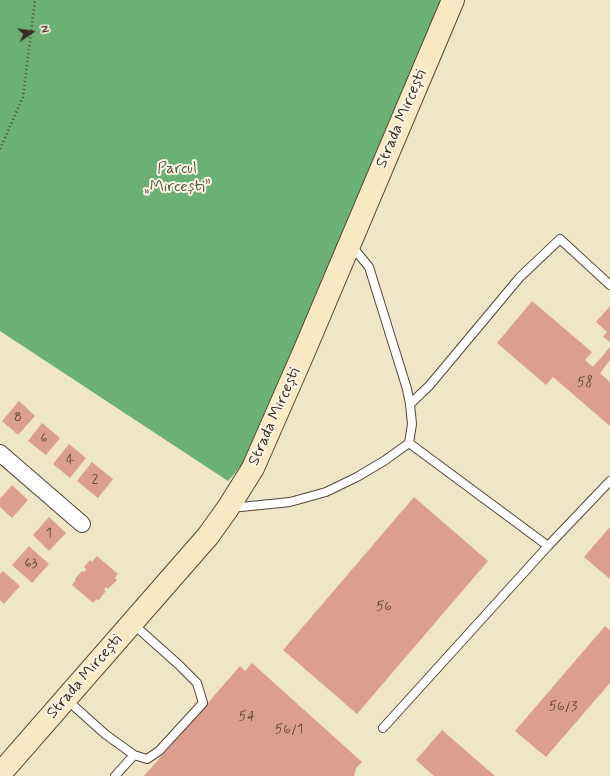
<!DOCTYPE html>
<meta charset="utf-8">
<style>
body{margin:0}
#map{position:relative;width:610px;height:776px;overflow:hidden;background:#eee6c7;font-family:Mynerve,sans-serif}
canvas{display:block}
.north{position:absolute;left:12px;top:12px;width:40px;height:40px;-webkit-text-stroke:3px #fcf5e5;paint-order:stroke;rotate:77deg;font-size:11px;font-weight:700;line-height:16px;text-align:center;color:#3b2a1e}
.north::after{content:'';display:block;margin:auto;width:14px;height:18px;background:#3b2a1e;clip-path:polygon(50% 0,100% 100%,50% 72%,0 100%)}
</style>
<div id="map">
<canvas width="610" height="776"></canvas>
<div class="north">N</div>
</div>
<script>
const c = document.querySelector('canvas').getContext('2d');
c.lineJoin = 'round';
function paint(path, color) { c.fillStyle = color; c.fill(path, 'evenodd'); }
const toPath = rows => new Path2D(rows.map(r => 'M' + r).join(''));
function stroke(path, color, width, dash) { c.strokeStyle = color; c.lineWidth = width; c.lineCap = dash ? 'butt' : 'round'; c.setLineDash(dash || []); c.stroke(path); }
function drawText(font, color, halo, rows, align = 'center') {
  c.font = font + ' Mynerve,sans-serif'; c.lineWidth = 4; c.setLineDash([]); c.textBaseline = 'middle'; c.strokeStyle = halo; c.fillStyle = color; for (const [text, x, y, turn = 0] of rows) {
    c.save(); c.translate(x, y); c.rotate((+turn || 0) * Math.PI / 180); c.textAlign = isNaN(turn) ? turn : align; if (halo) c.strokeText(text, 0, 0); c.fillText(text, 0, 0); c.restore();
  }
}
paint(toPath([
 [0,0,446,0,255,450,228,481,0,331]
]), '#6bb075');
paint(toPath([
 [532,301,592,352,585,360,593,367,610,347,610,360,600,373,610,382,610,426,553,377,546,385,497,343],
 [610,306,610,342,603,337,607,332,596,322],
 [19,401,35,416,18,435,2,421],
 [42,423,60,438,46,455,28,441],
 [69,444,86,458,70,478,53,464],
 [92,462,113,479,98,498,77,481],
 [12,485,28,500,12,518,0,507,0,499],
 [414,497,488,561,357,714,283,650],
 [49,517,66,533,49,551,33,535],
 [609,528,610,529,610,579,584,557],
 [29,546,49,564,32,583,12,565],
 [97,556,118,574,115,578,117,580,108,589,106,587,104,590,106,591,98,601,97,599,93,603,72,585,76,580,75,579,82,571,84,572,86,569,84,567,90,560,92,562],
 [3,571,20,586,4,604,0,600,0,574],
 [605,626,610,630,610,683,546,757,515,731],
 [252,663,362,762,356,768,354,776,144,776,240,666,245,671],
 [442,730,495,776,434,776,416,760]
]), '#dc9f8d');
const service = toPath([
 [410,404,429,386,520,277,560,239,610,285],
 [409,443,548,546,610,481],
 [231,508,290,502,326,492,357,477,384,461,409,443,412,424,410,404,407,389,369,267,351,245],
 [66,699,105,734,134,755,147,759,159,751,203,703,197,683,179,665,132,623],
 [383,728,548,546],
 [115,776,134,755]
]);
const minor = toPath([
 [0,453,82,524]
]);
const secondary = toPath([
 [0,774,208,536,228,508,253,468,303,354,453,0]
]);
stroke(service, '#564637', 10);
stroke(minor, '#564637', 18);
stroke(secondary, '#564637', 24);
stroke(toPath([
 [0,149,23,97,35,0]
]), '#564637', 2.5, [1, 3]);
stroke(service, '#fff', 8);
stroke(minor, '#fff', 16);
stroke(secondary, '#f8e8c3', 22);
drawText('14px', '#63473a', null, [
 ["58",585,383],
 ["8",18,418],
 ["6",44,439],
 ["4",70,461],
 ["2",95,480],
 ["1",49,534],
 ["63",31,564],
 ["56",384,607],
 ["56/3",563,707],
 ["54",247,717],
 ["56/1",289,730]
]);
drawText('16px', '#3b2a1e', '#fcf5e5', [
 ["Strada Mircești",402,119,-67],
 ["Strada Mircești",275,417,-66],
 ["Strada Mircești",85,677,-49]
]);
drawText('16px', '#515b3e', '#fcf5e5', [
 ["Parcul",177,170],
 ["„Mircești”",177,188]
]);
</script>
